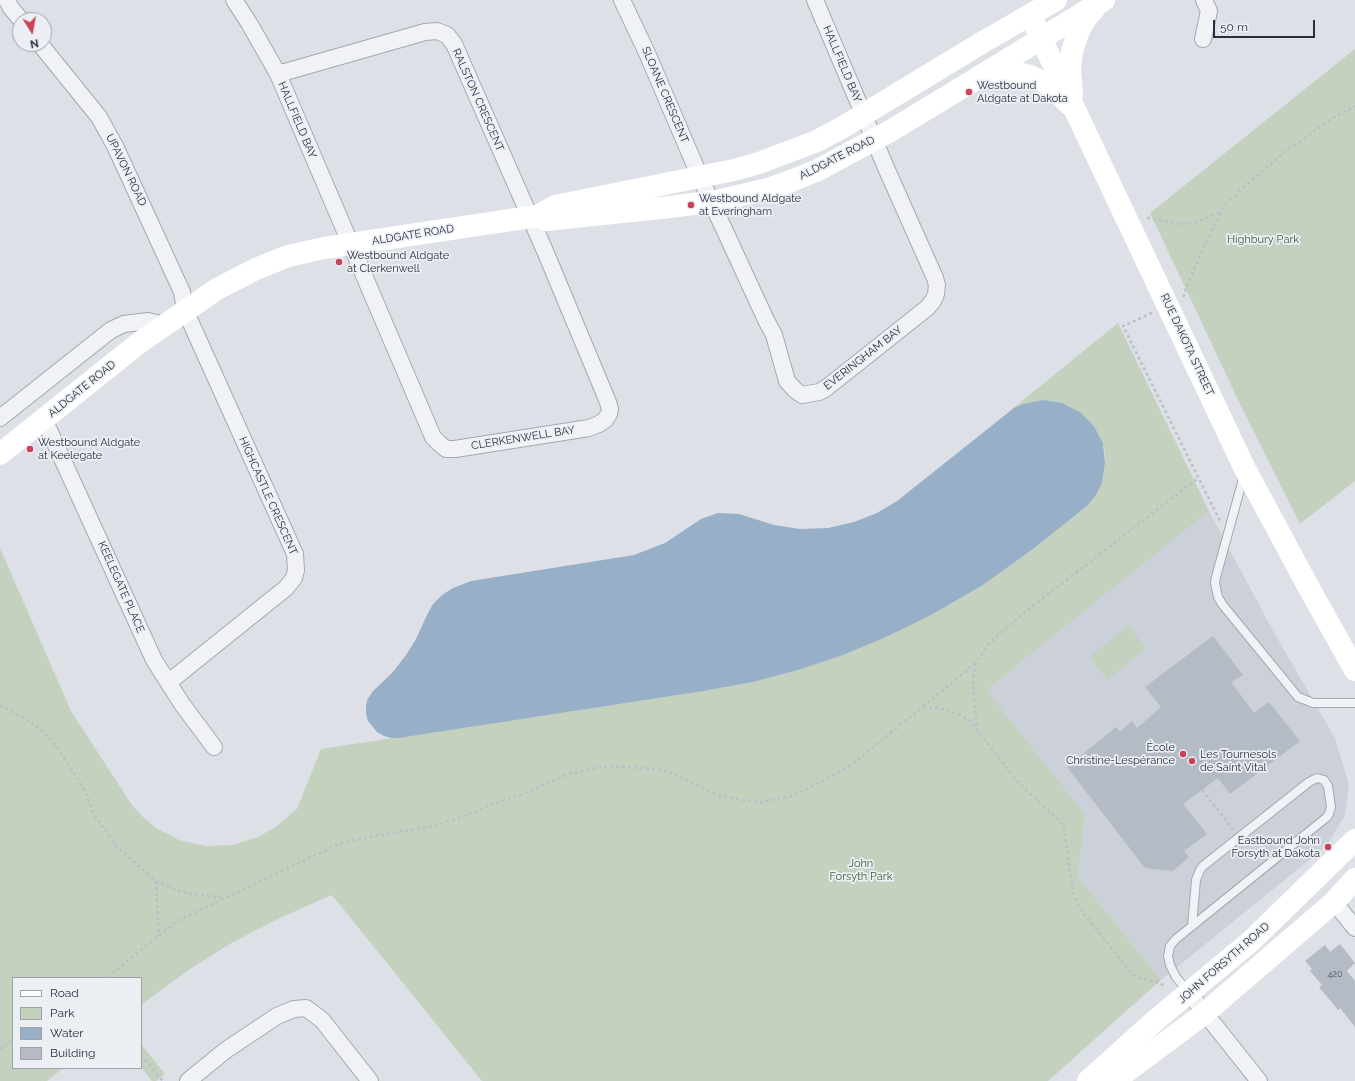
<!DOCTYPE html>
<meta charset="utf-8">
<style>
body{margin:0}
#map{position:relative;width:1355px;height:1081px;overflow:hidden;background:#dde1e7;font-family:Raleway,sans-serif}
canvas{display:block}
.legend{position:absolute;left:12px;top:977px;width:130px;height:92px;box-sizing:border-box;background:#ecf0f5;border:1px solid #9da3ac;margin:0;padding:5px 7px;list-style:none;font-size:12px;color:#272f3e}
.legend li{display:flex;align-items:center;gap:8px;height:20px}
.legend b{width:20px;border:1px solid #9da3ac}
.north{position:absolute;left:12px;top:12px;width:40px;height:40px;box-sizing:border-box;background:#ecf0f5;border:1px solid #9da3ac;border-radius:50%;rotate:169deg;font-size:11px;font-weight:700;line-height:16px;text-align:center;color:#272f3e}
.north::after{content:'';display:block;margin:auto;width:14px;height:18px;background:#ce4058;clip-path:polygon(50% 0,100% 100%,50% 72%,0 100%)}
.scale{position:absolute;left:1213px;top:20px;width:102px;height:18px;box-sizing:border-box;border:2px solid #272f3e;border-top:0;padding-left:5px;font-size:12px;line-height:14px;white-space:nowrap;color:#272f3e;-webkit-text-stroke:3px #ecf0f5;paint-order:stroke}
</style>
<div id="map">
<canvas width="1355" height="1081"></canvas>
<ul class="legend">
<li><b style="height:5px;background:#fff"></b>Road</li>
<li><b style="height:11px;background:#c3d1be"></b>Park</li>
<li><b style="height:11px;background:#97b0c8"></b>Water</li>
<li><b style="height:11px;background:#b4bbc4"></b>Building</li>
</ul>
<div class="north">N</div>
<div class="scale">50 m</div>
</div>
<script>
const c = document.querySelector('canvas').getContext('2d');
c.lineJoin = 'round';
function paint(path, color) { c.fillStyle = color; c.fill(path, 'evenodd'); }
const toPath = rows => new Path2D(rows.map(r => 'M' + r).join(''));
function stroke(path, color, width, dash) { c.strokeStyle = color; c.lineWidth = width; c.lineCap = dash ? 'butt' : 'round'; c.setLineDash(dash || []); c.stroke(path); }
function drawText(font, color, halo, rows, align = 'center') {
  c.font = font + ' Raleway,sans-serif'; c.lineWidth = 3.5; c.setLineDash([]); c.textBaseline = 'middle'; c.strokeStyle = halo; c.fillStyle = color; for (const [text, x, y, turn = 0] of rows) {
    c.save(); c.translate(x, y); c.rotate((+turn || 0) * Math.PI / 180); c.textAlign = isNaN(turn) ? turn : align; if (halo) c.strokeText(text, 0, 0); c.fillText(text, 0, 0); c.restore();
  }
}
paint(toPath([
 [1209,511,1272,629,1335,738,1349,785,1345,815,1329,842,1313,857,1161,980,1078,877,1085,814,985,690]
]), '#cbd0d9');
paint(toPath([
 [1355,49,1355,481,1300,524,1241,406,1150,213],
 [1118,323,1209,511,986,690,1085,814,1078,877,1161,980,1048,1081,482,1081,332,895,282,917,233,942,187,971,141,1005,141,978,13,978,13,1068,63,1068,47,1081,0,1081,0,548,71,711,132,805,143,817,156,828,179,840,206,846,232,845,258,837,274,828,297,809,321,749,704,691,753,682,798,670,931,615,983,585,1033,549,1087,506,1096,495,1102,483,1105,463,1105,453,1103,443,1094,426,1080,412,1062,403,1023,404,1006,414],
 [1128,625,1146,648,1107,680,1090,657],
 [141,1044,165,1074,156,1081,152,1081,141,1067]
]), '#c3d1be');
paint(toPath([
 [1043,400,1062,403,1080,412,1094,426,1103,443,1105,463,1102,483,1096,495,1087,506,1033,549,983,585,931,615,888,636,843,655,798,670,753,682,704,691,398,738,391,738,384,736,377,732,368,721,366,714,366,707,367,700,373,691,392,673,406,655,416,639,427,615,433,604,442,595,453,588,471,581,634,555,665,543,701,519,718,513,739,514,774,525,800,529,828,528,854,522,877,513,897,501,1014,408,1023,404]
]), '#97b0c8');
paint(toPath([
 [1213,636,1243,675,1231,682,1254,713,1269,702,1300,741,1230,794,1218,778,1183,804,1207,834,1184,851,1189,857,1173,871,1145,868,1067,767,1116,727,1120,732,1132,721,1137,728,1161,707,1145,687],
 [1340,944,1355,963,1347,971,1355,981,1355,1027,1340,1008,1338,1010,1319,987,1322,985,1310,971,1312,969,1305,961,1325,945,1330,952]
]), '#b4bbc4');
const lane = toPath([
 [1244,475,1216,577,1215,583,1218,597,1222,604,1298,697,1313,703,1355,703],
 [1188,992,1176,977,1170,965,1168,956,1170,946,1176,939,1327,817,1329,814,1331,807,1328,786,1324,780,1317,778,1309,782,1203,866,1200,870,1196,880,1192,926]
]);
const street = toPath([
 [7,0,11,8,21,20],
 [234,0,249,23,278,74,433,437,439,443,446,449,455,449,589,428,599,424,605,420,609,414,610,409,608,402,545,251,454,44,447,35,437,31,425,32,278,74],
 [622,0,647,53,700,177,766,320,774,335,787,381,795,390,802,395,819,392,825,389,927,308,933,301,936,294,937,285,935,278,887,170,815,0],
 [1203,39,1209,11,1204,0],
 [40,44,99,117,115,146,182,292,185,310,295,554,296,570,294,578,286,588,169,682],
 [0,418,111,330,124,324,148,321,164,325],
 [44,419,154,660,182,704,214,747],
 [1334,902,1355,928],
 [1189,993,1259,1081],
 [188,1081,226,1050,277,1016,294,1009,306,1008,322,1020,370,1081]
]);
stroke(lane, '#a3a8b1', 10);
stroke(street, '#a3a8b1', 18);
stroke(toPath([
 [1147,218,1183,224,1197,222,1221,212],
 [1183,297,1185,294,1186,288,1203,249,1225,205,1248,183,1285,152,1333,118,1355,106],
 [1152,313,1123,326,1220,521],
 [976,663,973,677,974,697,977,730],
 [0,705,32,723,46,734,56,746,69,765,85,791,95,816,118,848,136,864,156,881,176,890,192,894,225,898],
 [923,707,939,708,959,714,970,721,1013,776,1029,793,1061,822,1064,829,1073,892,1078,904,1085,915,1132,974,1141,979,1161,983,1164,987],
 [1202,790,1233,829],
 [156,881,159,936],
 [109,978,111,974,177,921,343,842,437,825,457,819,488,806,530,791,568,774,608,766,654,769,668,771,715,794,742,800,761,802,791,796,810,788,851,765,865,754,976,663,985,649,997,636,1025,612,1198,478],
 [0,1049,13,1039],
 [141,1055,163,1081]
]), '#bcbfc6', 2.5, [3, 3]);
stroke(lane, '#f0f2f6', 8);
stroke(street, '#f0f2f6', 16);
stroke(toPath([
 [1030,15,1245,469,1309,588,1355,670],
 [988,76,1000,73,1014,72,1030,76,1045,83,1055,90,1069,104],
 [1072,95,1070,69,1072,51,1078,33,1084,21,1094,9],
 [546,220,670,207,716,201,768,189,791,181,818,170,892,130,971,82,1104,0],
 [0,454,139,343,217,289,256,269,288,256,324,248,537,216,555,206,734,170,759,163,817,141,843,127,983,42,1056,0],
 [1088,1081,1157,1019,1250,942,1355,840],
 [1114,1081,1205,1013,1334,902,1355,879]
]), '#fff', 22);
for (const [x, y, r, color] of [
 [969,92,4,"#ce4058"],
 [691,205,4,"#ce4058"],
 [339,262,4,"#ce4058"],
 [30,449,4,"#ce4058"],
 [1183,754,4,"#ce4058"],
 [1192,761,4,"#ce4058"],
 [1328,847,4,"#ce4058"]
]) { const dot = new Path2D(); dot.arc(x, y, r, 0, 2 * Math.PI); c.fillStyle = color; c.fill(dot); stroke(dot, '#ecf0f5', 1.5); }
drawText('9px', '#4a5260', null, [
 ["420",1335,974]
]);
drawText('11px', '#272f3e', '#ecf0f5', [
 ["HALLFIELD BAY",842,64,67],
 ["SLOANE CRESCENT",665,95,67],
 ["RALSTON CRESCENT",478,100,66],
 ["HALLFIELD BAY",297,120,67],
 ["ALDGATE ROAD",837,158,-27],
 ["UPAVON ROAD",126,170,64],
 ["ALDGATE ROAD",413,235,-9],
 ["RUE DAKOTA STREET",1187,345,65],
 ["EVERINGHAM BAY",863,358,-38],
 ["ALDGATE ROAD",82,389,-39],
 ["CLERKENWELL BAY",523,438,-9],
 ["HIGHCASTLE CRESCENT",268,496,66],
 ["KEELEGATE PLACE",121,587,66],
 ["JOHN FORSYTH ROAD",1224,963,-41]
]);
drawText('11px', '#272f3e', '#ecf0f5', [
 ["Westbound",977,86],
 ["Aldgate at Dakota",977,99],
 ["Westbound Aldgate",699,199],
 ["at Everingham",699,212],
 ["Westbound Aldgate",347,256],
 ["at Clerkenwell",347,269],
 ["Westbound Aldgate",38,443],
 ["at Keelegate",38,456],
 ["École",1175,748,"right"],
 ["Christine-Lespérance",1175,761,"right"],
 ["Les Tournesols",1200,755],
 ["de Saint Vital",1200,768],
 ["Eastbound John",1320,841,"right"],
 ["Forsyth at Dakota",1320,854,"right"]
], 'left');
drawText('11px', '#3c5a34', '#ecf0f5', [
 ["Highbury Park",1263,240],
 ["John",861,864],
 ["Forsyth Park",861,877]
]);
</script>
